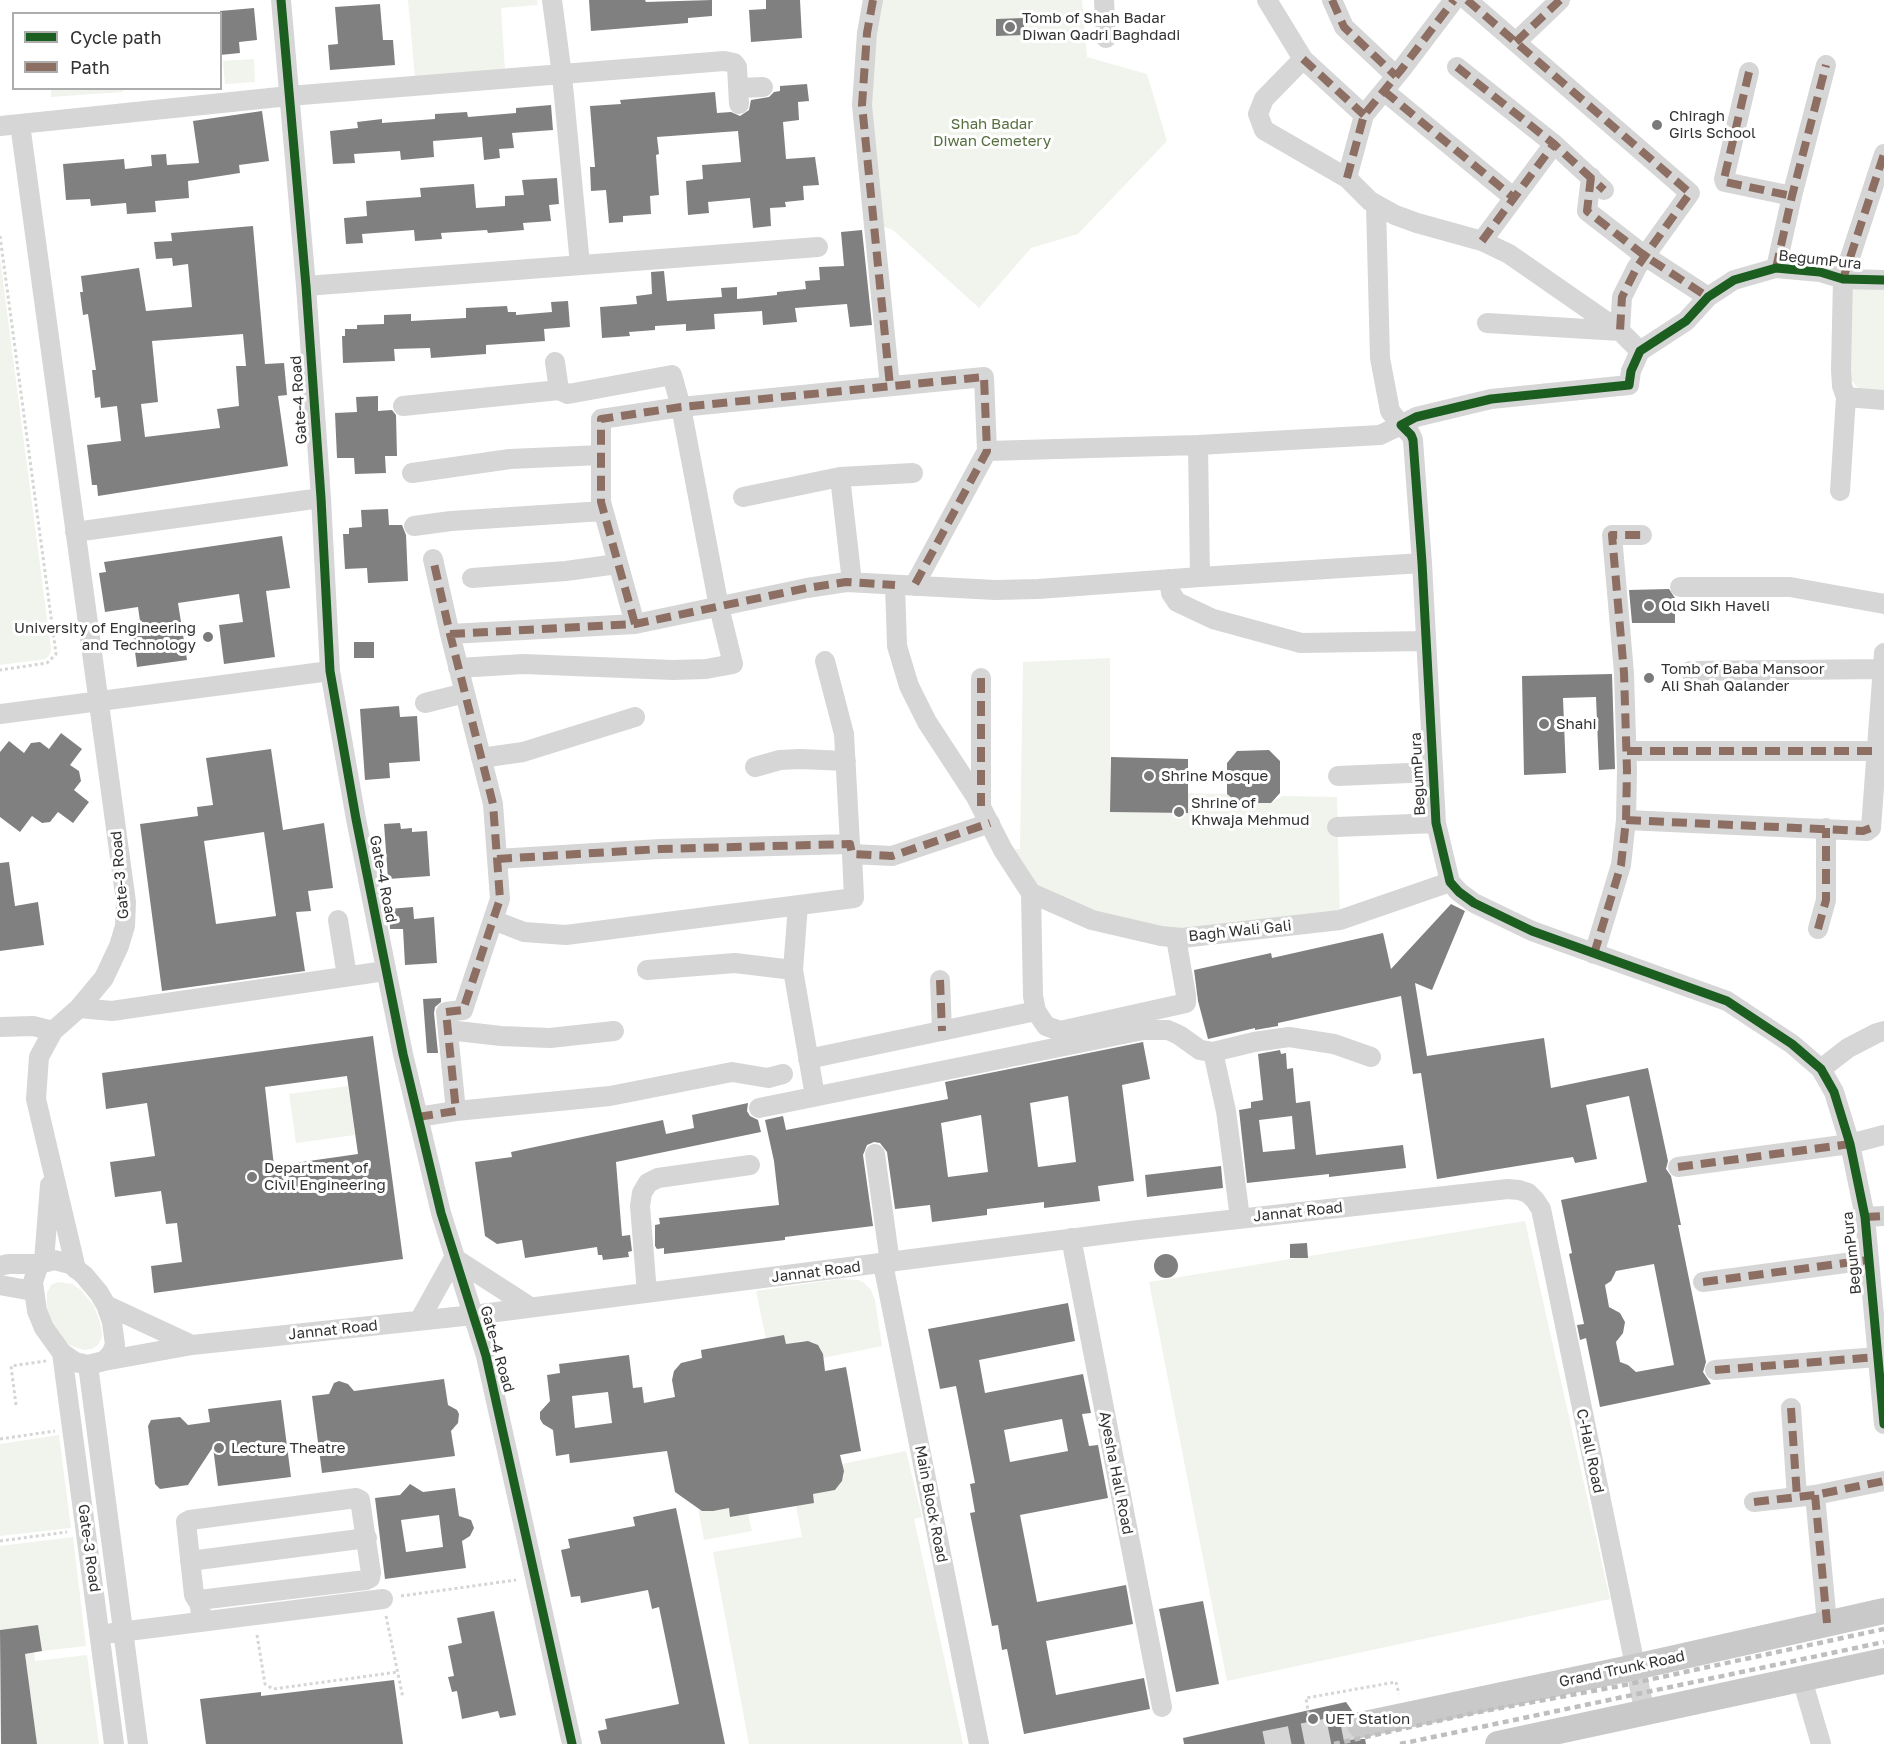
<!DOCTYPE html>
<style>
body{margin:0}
#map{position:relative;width:1884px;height:1744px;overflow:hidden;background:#fff;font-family:"Golos Text",sans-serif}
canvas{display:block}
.legend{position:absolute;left:12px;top:12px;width:210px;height:78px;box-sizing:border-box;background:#fff;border:2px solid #adadad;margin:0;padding:8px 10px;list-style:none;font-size:18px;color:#323232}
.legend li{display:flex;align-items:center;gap:12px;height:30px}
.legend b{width:30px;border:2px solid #adadad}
</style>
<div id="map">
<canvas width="1884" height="1744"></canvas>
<ul class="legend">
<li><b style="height:8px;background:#1b5e20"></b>Cycle path</li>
<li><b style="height:8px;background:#8d6e63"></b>Path</li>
</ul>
</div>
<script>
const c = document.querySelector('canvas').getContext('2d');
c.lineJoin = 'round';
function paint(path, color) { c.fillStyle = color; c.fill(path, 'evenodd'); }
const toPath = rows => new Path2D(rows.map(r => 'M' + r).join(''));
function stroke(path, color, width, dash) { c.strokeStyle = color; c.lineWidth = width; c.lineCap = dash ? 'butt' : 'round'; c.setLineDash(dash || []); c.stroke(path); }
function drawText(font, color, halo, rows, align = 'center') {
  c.font = font + ' "Golos Text",sans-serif'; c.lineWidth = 6; c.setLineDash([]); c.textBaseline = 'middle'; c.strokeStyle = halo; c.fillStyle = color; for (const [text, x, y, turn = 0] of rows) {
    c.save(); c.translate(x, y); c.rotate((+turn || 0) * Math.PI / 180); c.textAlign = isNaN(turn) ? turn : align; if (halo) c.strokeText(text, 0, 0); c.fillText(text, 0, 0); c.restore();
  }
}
paint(toPath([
 [408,0,537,0,538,5,501,8,505,70,415,78],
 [880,0,1082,0,1087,57,1147,74,1167,141,1078,234,1031,248,979,308,893,230,877,224,870,106],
 [254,59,255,82,225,84,223,61],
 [123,88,123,92,51,97,51,89],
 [0,258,51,649,50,654,46,659,0,665],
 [1850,286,1884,288,1884,392,1867,392,1856,386,1849,377],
 [1110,658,1110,812,1188,813,1188,793,1227,794,1238,803,1271,803,1282,796,1337,797,1340,920,1182,938,1031,893,1003,850,1020,849,1023,662],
 [348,1086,355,1135,296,1143,289,1094],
 [1525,1221,1610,1599,1227,1681,1149,1282],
 [840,1279,858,1280,863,1282,871,1290,875,1300,882,1346,823,1358,821,1349,813,1342,802,1341,786,1344,784,1335,766,1339,756,1291],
 [58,1282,72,1284,81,1290,94,1306,101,1326,102,1337,98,1345,92,1349,84,1350,69,1345,61,1338,51,1322,47,1311,47,1293,51,1285],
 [59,1435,71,1528,0,1536,0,1444],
 [906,1451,922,1517,914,1519,963,1744,749,1744,713,1552,802,1537,796,1506,813,1494,835,1490,839,1486,844,1476,842,1464],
 [698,1508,707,1511,729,1508,731,1517,748,1514,752,1531,704,1540],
 [73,1537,86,1646,42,1651,38,1625,0,1630,0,1546],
 [34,1652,35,1661,87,1655,99,1744,37,1744,25,1654]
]), '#f1f4ed');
paint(toPath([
 [589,0,645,0,646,2,712,0,712,16,688,18,688,23,591,31],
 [766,0,800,0,802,38,751,42,749,10,766,9],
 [380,4,383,40,393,40,395,65,330,70,328,45,338,44,335,7],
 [254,8,257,40,239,42,240,53,220,55,220,11],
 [1024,18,1024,35,996,36,996,19],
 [807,84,809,101,798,102,799,120,783,122,786,159,815,157,819,185,803,186,804,200,785,202,786,207,770,208,771,226,753,228,750,198,708,202,709,213,688,215,686,181,703,179,702,165,741,162,738,131,657,137,659,154,656,155,659,195,650,196,651,214,623,216,623,222,609,223,606,190,591,191,590,167,595,167,590,106,621,104,620,100,715,92,717,113,731,112,740,116,749,110,751,100,769,97,774,92,780,91,780,86],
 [551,105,553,130,512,133,514,148,499,149,500,158,484,160,482,137,433,141,434,157,401,160,400,151,354,154,355,163,333,164,330,131,358,128,357,122,382,119,382,123,435,119,435,114,467,112,468,117,516,113,516,108],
 [262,111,269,161,239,165,240,173,188,181,189,198,155,201,156,212,127,214,126,203,91,206,90,199,66,200,63,164,124,159,125,169,152,166,151,155,166,154,167,165,199,163,193,121],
 [557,178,559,204,549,205,551,221,523,223,524,230,488,233,487,230,441,233,442,239,415,241,414,230,362,234,363,243,346,244,344,218,367,216,366,201,421,197,420,188,474,184,476,208,505,206,505,196,524,195,522,180],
 [253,226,265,364,284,363,287,395,278,396,288,466,98,496,97,485,92,485,87,445,121,441,117,406,101,408,100,397,95,398,92,370,96,370,88,314,83,315,80,292,83,292,81,276,139,268,146,311,192,307,188,264,173,266,172,258,156,259,154,242,172,241,171,233],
 [243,334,246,366,236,366,239,406,217,409,220,428,145,437,141,404,158,402,152,341],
 [862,230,872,325,850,327,847,304,795,308,797,322,763,325,762,311,714,314,715,329,686,331,686,324,655,326,655,330,629,332,630,336,602,338,600,307,637,304,636,296,652,294,651,272,664,271,667,301,722,297,721,288,737,287,737,299,777,295,777,292,806,289,805,281,820,280,819,267,844,266,841,232],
 [568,301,570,327,544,329,545,341,486,345,486,354,431,358,430,348,394,349,395,361,343,363,342,336,345,336,345,329,357,329,357,325,384,324,384,315,411,314,411,321,466,318,466,308,507,306,508,312,516,312,516,315,552,312,551,302],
 [378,396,378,411,392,410,396,415,397,456,385,456,386,473,355,474,354,458,337,458,335,413,357,412,356,397],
 [388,509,389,525,402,525,406,535,408,581,368,583,367,568,345,569,343,534,349,534,349,528,362,527,361,510],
 [282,536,290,588,266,591,275,657,224,664,219,625,243,622,239,594,178,603,187,660,137,667,133,636,142,635,138,607,105,612,99,573,106,572,104,562],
 [1669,589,1675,598,1675,623,1632,623,1629,590],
 [354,642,374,642,374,658,354,658],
 [1612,674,1615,769,1599,770,1596,697,1563,698,1566,773,1524,775,1522,676],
 [399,706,400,717,417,716,420,761,389,763,390,778,365,780,360,709],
 [61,733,82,749,70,765,79,771,81,781,74,790,89,802,73,823,58,812,50,822,42,823,32,816,20,832,0,817,0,752,9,741,24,753,31,743,40,742,49,749],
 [271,749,283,830,324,823,333,888,308,891,311,911,296,912,305,971,162,991,140,824,198,816,197,807,213,805,206,758],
 [264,832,276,916,216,924,204,841],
 [1269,750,1280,761,1280,793,1271,803,1238,803,1227,794,1227,763,1237,751],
 [1111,757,1188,759,1188,813,1110,812],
 [400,823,401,829,412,828,412,832,427,831,430,876,388,879,384,824],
 [9,862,15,906,38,902,44,945,0,951,0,863],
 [1451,904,1465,911,1432,990,1415,983,1427,1056,1544,1038,1551,1088,1648,1068,1668,1161,1666,1169,1671,1176,1681,1225,1678,1225,1706,1362,1703,1372,1711,1384,1600,1407,1586,1338,1580,1340,1577,1325,1584,1324,1569,1254,1572,1253,1561,1200,1647,1182,1629,1096,1586,1105,1597,1159,1575,1163,1573,1157,1437,1179,1421,1073,1413,1074,1401,996,1278,1023,1278,1026,1255,1030,1255,1028,1208,1039,1198,1001,1194,970,1271,953,1272,958,1383,933,1391,969],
 [1654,1264,1674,1365,1636,1372,1628,1365,1620,1362,1616,1342,1623,1333,1625,1322,1620,1313,1609,1307,1605,1285,1611,1281,1616,1271],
 [413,907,414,919,434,917,437,963,405,965,403,929,390,929,389,909],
 [441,998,441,1002,435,1007,434,1013,438,1053,427,1053,423,999],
 [373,1036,403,1259,154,1293,151,1266,182,1262,177,1223,166,1224,161,1191,115,1197,110,1162,155,1156,147,1103,106,1109,102,1073],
 [347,1076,358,1154,274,1166,265,1087],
 [1143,1042,1150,1079,1122,1085,1134,1181,1098,1186,1100,1201,1044,1208,1044,1202,987,1209,987,1215,932,1222,930,1205,895,1209,887,1152,880,1143,874,1142,867,1145,863,1155,873,1226,785,1237,785,1240,682,1252,664,1254,664,1248,657,1249,655,1246,655,1225,660,1224,659,1218,779,1205,774,1161,765,1120,783,1116,786,1130,948,1099,945,1082],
 [1068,1096,1076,1162,1038,1167,1030,1103],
 [981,1115,988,1172,948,1177,941,1123],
 [1280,1050,1281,1054,1286,1053,1287,1069,1293,1068,1296,1103,1310,1101,1316,1155,1403,1145,1406,1168,1329,1177,1329,1174,1247,1183,1239,1110,1251,1108,1251,1102,1263,1100,1258,1054],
 [1292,1116,1295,1149,1263,1152,1259,1120],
 [748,1103,747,1111,750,1116,758,1120,761,1132,616,1162,622,1236,630,1235,632,1251,628,1252,629,1257,603,1260,602,1255,598,1255,597,1247,525,1258,522,1240,497,1244,485,1236,475,1162,512,1157,511,1152,663,1120,666,1134,694,1128,692,1115],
 [1221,1166,1223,1188,1147,1197,1145,1175],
 [1307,1243,1308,1258,1290,1258,1290,1244],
 '1154 1266a12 12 0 1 1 24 0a12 12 0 1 1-24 0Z',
 [1068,1303,1075,1341,979,1360,985,1393,1083,1374,1091,1413,1082,1414,1089,1446,1098,1445,1108,1498,1020,1515,1037,1602,1126,1585,1133,1624,1046,1641,1056,1695,1144,1678,1150,1709,1024,1734,1007,1649,1002,1650,998,1625,992,1626,970,1513,975,1512,970,1484,975,1483,956,1386,940,1389,928,1329],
 [1062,1419,1068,1451,1010,1462,1004,1430],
 [784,1335,786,1344,808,1341,818,1345,823,1354,825,1371,846,1367,861,1451,840,1455,844,1471,842,1481,835,1490,813,1494,814,1503,730,1517,729,1508,713,1511,702,1511,675,1492,667,1451,570,1463,569,1454,556,1456,553,1430,543,1424,540,1419,540,1412,550,1401,547,1375,560,1373,559,1364,629,1355,633,1388,642,1387,644,1403,675,1397,672,1380,674,1371,681,1363,702,1358,701,1350],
 [608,1392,612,1423,575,1428,572,1396],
 [444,1379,448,1405,457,1410,459,1414,458,1423,451,1431,455,1456,322,1473,312,1396,329,1394,334,1383,339,1381,348,1384,354,1391],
 [281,1400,291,1477,218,1486,213,1447,188,1485,160,1489,155,1484,148,1426,151,1420,180,1417,188,1425,210,1422,208,1409],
 [410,1484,423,1492,455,1488,459,1516,471,1520,474,1528,470,1536,462,1541,466,1568,385,1579,375,1498,400,1495],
 [439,1515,443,1547,406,1552,401,1520],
 [676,1508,725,1744,601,1744,598,1731,607,1729,605,1719,679,1704,659,1607,652,1609,648,1590,581,1603,580,1596,571,1597,561,1550,570,1548,568,1539,635,1526,633,1517],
 [1203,1601,1219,1684,1176,1692,1159,1609],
 [494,1611,516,1715,500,1718,498,1711,462,1719,457,1691,452,1692,448,1677,454,1676,448,1646,462,1643,457,1618],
 [38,1625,42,1651,25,1654,37,1744,1,1744,0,1630],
 [394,1680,403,1744,206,1744,200,1699,261,1692,261,1696],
 [1346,1702,1353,1712,1346,1720,1346,1729,1348,1735,1355,1739,1365,1739,1366,1744,1184,1744,1183,1738]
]), '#808080');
stroke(toPath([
 [1265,1744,1360,1725]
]), '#d6d6d6', 26, [26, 13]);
stroke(toPath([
 [0,236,56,654,47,663,0,670],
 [16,1405,11,1366,46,1361],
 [0,1439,55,1431],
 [0,1541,67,1532],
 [401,1596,516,1580],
 [386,1616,403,1698],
 [257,1635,265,1684,273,1689,398,1672],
 [1313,1744,1306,1698,1396,1682,1399,1694]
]), '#d5d5d5', 3, [3, 3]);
stroke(toPath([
 [281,0,306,286,321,498,330,671,356,819,403,1054,441,1213,486,1356,572,1744],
 [552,0,562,75,580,265],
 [873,0,867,33,862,105,890,386],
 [1104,0,1106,38],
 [1267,0,1303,59,1264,99,1258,114,1264,130,1347,178,1370,201,1395,215,1417,223,1482,241,1509,254,1620,331,1640,351],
 [1332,0,1344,27,1396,76],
 [1467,0,1690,193,1637,267,1622,297,1620,331,1487,323],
 [1516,42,1560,0],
 [1303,59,1364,115],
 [1457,67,1554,144,1604,190],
 [1749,72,1724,179,1725,182,1792,196],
 [739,88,763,87],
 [1384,91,1514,198],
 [20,124,126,902,125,926,119,946,104,978,79,1008,53,1031,39,1057,36,1099,76,1269],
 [0,126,289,96,724,61,734,63,737,67,739,104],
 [1884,154,1843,279,1841,370,1842,386,1846,397,1884,400],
 [1591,177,1587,211,1645,256,1708,297],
 [1347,178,1364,115,1401,70,1454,0],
 [1482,241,1554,144],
 [1776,268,1792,196,1826,65],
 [1884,280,1843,279,1820,272,1776,268,1734,280,1708,297,1686,321,1640,351,1631,371,1629,385,1491,399,1416,417,1401,425,1411,435,1413,440,1422,563,1436,823,1450,882,1459,892,1474,903,1532,931,1727,1001,1792,1044,1821,1069,1834,1092,1850,1144,1865,1217,1884,1424],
 [306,286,818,247],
 [403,406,559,390],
 [1198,445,1200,577],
 [987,451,1198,445,1380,435,1401,425,1390,411,1380,358,1376,206],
 [412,473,510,459,601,455],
 [840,477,852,582],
 [1840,491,1846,397],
 [743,497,840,477,913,473],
 [414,526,451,521,603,511],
 [75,532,321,498],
 [472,578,566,571,617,564],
 [1169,579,1171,593,1177,602,1213,619,1301,643,1425,641],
 [895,585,897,646,909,686,927,722,976,797,1003,850,1031,893,1033,996,1036,1011,1046,1026,1060,1031,1186,1003,1186,995,1176,938],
 [1680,587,1790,587,1884,604],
 [635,624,601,502,601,419,681,407,984,377,987,451,914,586],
 [450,634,635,624,807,588,846,582,995,590,1038,589,1200,577,1422,563],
 [825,661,844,734,850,844],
 [458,668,523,664,673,670,706,669,733,664,719,607,681,407,672,375,568,394,559,390,555,362],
 [1690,671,1882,669],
 [981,678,981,806],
 [425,703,465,693],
 [0,714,330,671],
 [1627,751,1877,751],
 [481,758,523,752,635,717],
 [755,767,780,760,800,759,846,761],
 [1338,776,1433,772],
 [1626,820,1867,831,1871,828,1884,653],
 [1337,827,1436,823],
 [497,859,660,849,850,844,852,854,892,856,990,823],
 [1031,893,1092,920,1161,936,1182,938,1340,920,1450,882],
 [798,905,793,970,815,1096],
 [338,920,347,976],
 [493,920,524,932,566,935,854,898,852,854],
 [1818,929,1826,900,1826,828],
 [1594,954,1621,865,1626,820,1627,770,1624,673,1612,535,1642,535],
 [647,970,735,963,793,970],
 [940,980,942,1031],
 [79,1008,112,1011,385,971],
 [0,1027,33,1026,53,1031],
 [448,1030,501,1036,550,1038,614,1031],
 [1213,1052,1226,1111,1240,1218],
 [808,1059,1036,1011],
 [1821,1069,1848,1048,1877,1033,1884,1031],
 [759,1108,1143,1030,1168,1030,1179,1035,1200,1050,1213,1052,1254,1042,1289,1037,1334,1044,1371,1057],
 [456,1111,610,1096,732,1072,768,1078,783,1074],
 [418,1117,456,1111,446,1012,463,1010,500,899,493,804,450,634,433,559],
 [875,1154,890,1263],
 [1678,1167,1850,1144,1884,1135],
 [1865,1217,1884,1216],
 [1071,1238,1162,1707],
 [54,1260,70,1264,84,1275,99,1293,106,1305,112,1322,115,1345,111,1354,104,1361,88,1365,75,1362,62,1353,44,1328,37,1311,33,1282,39,1264,54,1260],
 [44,1261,50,1185],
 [883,1264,979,1744],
 [0,1266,8,1264,39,1264],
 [1703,1282,1868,1260],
 [0,1285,33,1291],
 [647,1293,640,1206,642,1193,648,1183,658,1178,750,1165],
 [106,1305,192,1345],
 [419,1321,454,1258,530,1307],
 [62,1353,114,1744],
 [104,1361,192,1345,473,1315,1139,1230,1508,1189,1519,1190,1528,1193,1535,1200,1541,1209,1645,1714],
 [88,1365,138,1744],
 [1715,1370,1877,1357],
 [1791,1408,1797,1497],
 [1815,1495,1827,1623],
 [1754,1502,1815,1495,1884,1481],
 [190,1561,367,1538],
 [199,1600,366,1580,370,1578,371,1573,360,1500,356,1498,190,1520,186,1522,194,1595,197,1600,199,1600,202,1621],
 [112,1633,383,1599],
 [1802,1679,1821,1744]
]), '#d6d6d6', 20);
stroke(toPath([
 [1360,1725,1635,1667,1884,1611],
 [1498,1744,1884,1661]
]), '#c9c9c9', 26);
stroke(toPath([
 [1334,1744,1479,1712,1620,1686,1884,1629],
 [1400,1744,1884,1642]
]), '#bebebe', 4.5, [6, 4.5]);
stroke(toPath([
 [873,0,867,33,862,105,890,386],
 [1332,0,1344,27,1396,76],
 [1467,0,1690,193,1637,267,1622,297,1620,331],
 [1516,42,1560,0],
 [1303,59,1364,115],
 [1457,67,1554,144,1604,190],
 [1749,72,1724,179,1725,182,1792,196],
 [1384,91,1514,198],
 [1591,177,1587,211,1645,256,1708,297],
 [1347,178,1364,115,1401,70,1454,0],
 [1482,241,1554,144],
 [1776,268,1792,196,1826,65],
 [1843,279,1884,154],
 [635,624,601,502,601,419,681,407,984,377,987,451,914,586],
 [450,634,635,624,807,588,846,582,895,585],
 [981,678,981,806],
 [1627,751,1877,751],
 [1626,820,1863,831,1871,828],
 [497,859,660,849,850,844,852,854,892,856,990,823],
 [1818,929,1826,900,1826,828],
 [1594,954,1621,865,1626,820,1627,770,1624,673,1612,535,1642,535],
 [940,980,942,1031],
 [418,1117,456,1111,446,1012,463,1010,500,899,493,804,450,634,433,559],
 [1678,1167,1850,1144],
 [1865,1217,1884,1216],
 [1703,1282,1868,1260],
 [1715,1370,1877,1357],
 [1791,1408,1797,1497],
 [1815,1495,1827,1623],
 [1754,1502,1815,1495,1884,1481]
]), '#8d6e63', 8, [15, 8]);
stroke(toPath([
 [281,0,306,286,321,498,330,671,356,819,403,1054,441,1213,486,1356,572,1744],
 [1884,280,1843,279,1820,272,1776,268,1734,280,1708,297,1686,321,1640,351,1631,371,1629,385,1491,399,1416,417,1401,425,1411,435,1413,440,1422,563,1436,823,1450,882,1459,892,1474,903,1532,931,1727,1001,1792,1044,1821,1069,1834,1092,1850,1144,1865,1217,1884,1424]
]), '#1b5e20', 9);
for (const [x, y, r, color] of [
 [1010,27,6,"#7a7a7a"],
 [1657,125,6,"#7a7a7a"],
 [1649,606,6,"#7a7a7a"],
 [208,637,6,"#7a7a7a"],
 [1649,678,6,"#7a7a7a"],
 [1544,724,6,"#7a7a7a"],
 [1149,776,6,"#7a7a7a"],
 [1179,812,6,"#7a7a7a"],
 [252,1177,6,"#7a7a7a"],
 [219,1448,6,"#7a7a7a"],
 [1313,1719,6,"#7a7a7a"]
]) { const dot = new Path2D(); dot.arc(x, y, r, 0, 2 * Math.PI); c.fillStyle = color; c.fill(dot); stroke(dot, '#fff', 2); }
drawText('15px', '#323232', '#fff', [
 ["Tomb of Shah Badar",1022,18],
 ["Diwan Qadri Baghdadi",1022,35],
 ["Chiragh",1669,116],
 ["Girls School",1669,133],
 ["Old Sikh Haveli",1661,606],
 ["University of Engineering",196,628,"right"],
 ["and Technology",196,645,"right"],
 ["Tomb of Baba Mansoor",1661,669],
 ["Ali Shah Qalander",1661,686],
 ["Shahi",1556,724],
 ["Shrine Mosque",1161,776],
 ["Shrine of",1191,803],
 ["Khwaja Mehmud",1191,820],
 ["Department of",264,1168],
 ["Civil Engineering",264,1185],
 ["Lecture Theatre",231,1448],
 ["UET Station",1325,1719]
], 'left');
drawText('15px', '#576f3e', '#fff', [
 ["Shah Badar",992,124],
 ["Diwan Cemetery",992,141]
]);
drawText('15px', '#323232', '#fff', [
 ["BegumPura",1820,260,6],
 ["Gate-4 Road",299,400,-94],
 ["BegumPura",1418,774,-93],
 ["Gate-3 Road",120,875,-95],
 ["Gate-4 Road",383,879,79],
 ["Bagh Wali Gali",1240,931,-6],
 ["Jannat Road",1298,1212,-6],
 ["BegumPura",1852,1253,-96],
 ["Jannat Road",816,1272,-7],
 ["Jannat Road",333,1330,-6],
 ["Gate-4 Road",497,1349,74],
 ["C-Hall Road",1590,1451,78],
 ["Ayesha Hall Road",1116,1473,79],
 ["Main Block Road",931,1504,79],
 ["Gate-3 Road",89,1548,82],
 ["Grand Trunk Road",1622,1669,-12]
]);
</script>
